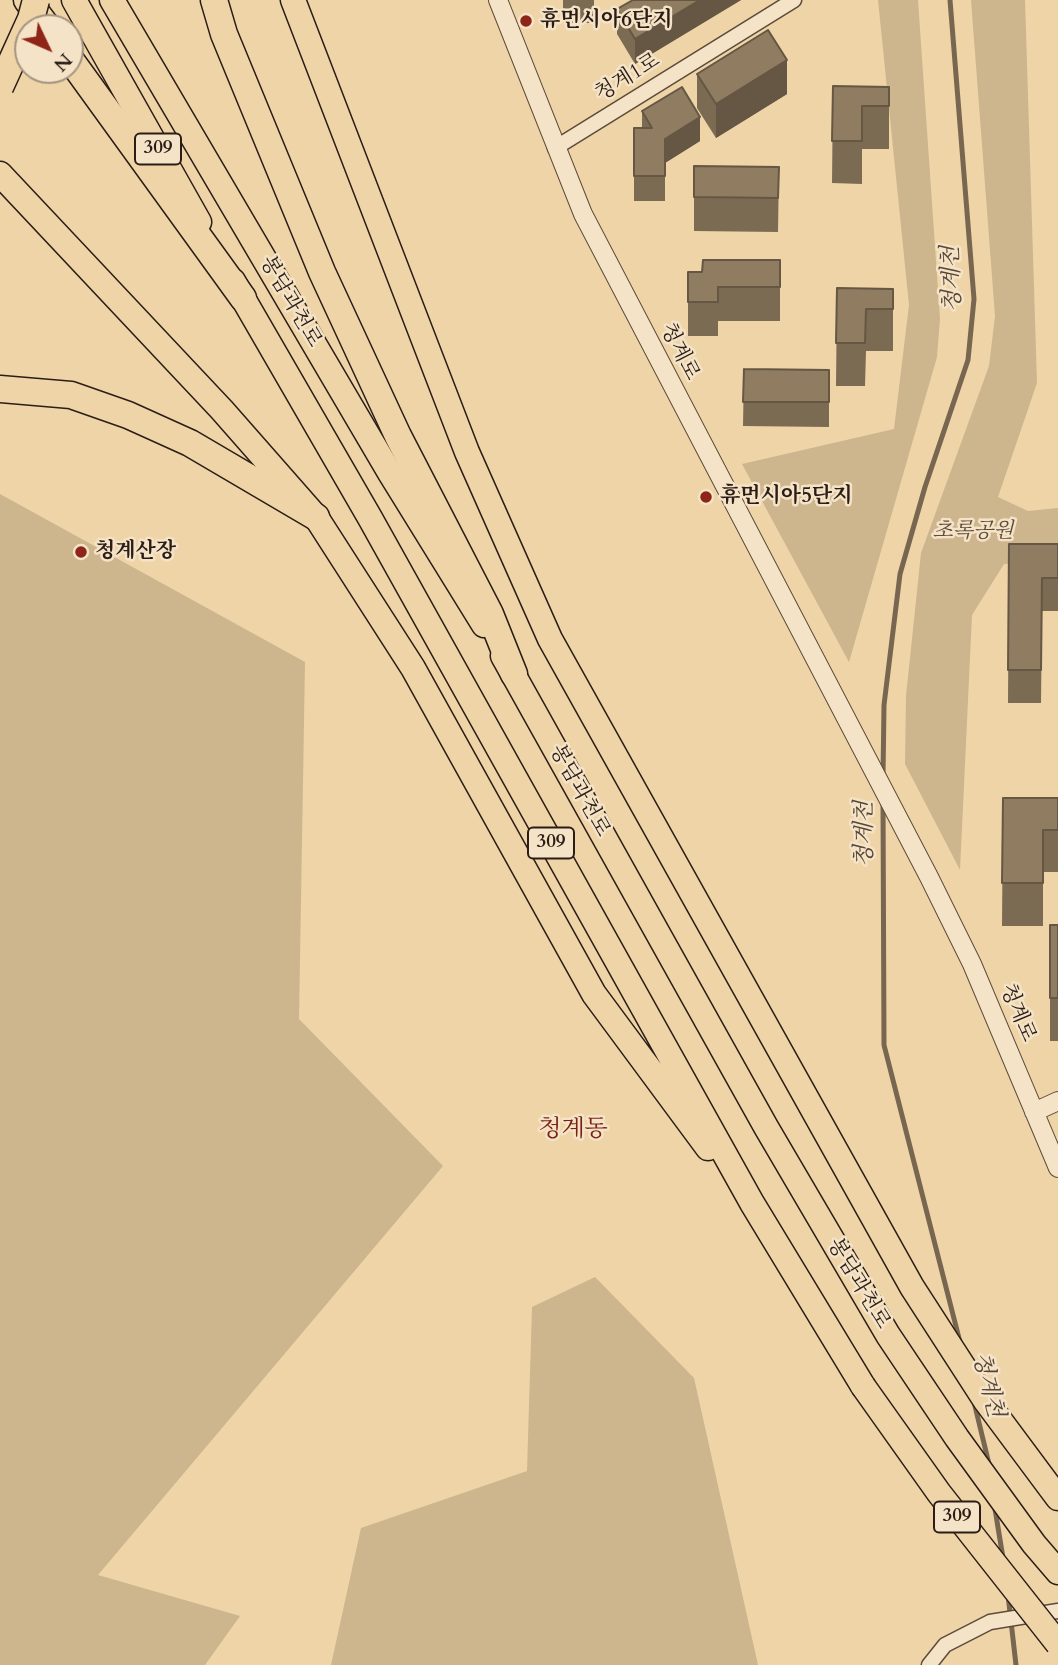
<!DOCTYPE html>
<meta charset="utf-8">
<style>
body{margin:0}
#map{position:relative;width:1058px;height:1665px;overflow:hidden;background:#eed4a7;font-family:Cardo,serif}
canvas{display:block}
.north{position:absolute;left:14px;top:14px;width:70px;height:70px;box-sizing:border-box;background:#f4e3c6;border:2px solid #a49480;border-radius:50%;rotate:134deg;font-size:19px;font-weight:700;line-height:28px;text-align:center;color:#2b1d16}
.north::after{content:'';display:block;margin:auto;width:24px;height:32px;background:#8f2418;clip-path:polygon(50% 0,100% 100%,50% 72%,0 100%)}
</style>
<div id="map">
<canvas width="1058" height="1665"></canvas>
<div class="north">N</div>
</div>
<script>
const c = document.querySelector('canvas').getContext('2d');
c.lineJoin = 'round';
function paint(path, color) { c.fillStyle = color; c.fill(path, 'evenodd'); }
const toPath = rows => new Path2D(rows.map(r => 'M' + r).join(''));
function stroke(path, color, width, dash) { c.strokeStyle = color; c.lineWidth = width; c.lineCap = dash ? 'butt' : 'round'; c.setLineDash(dash || []); c.stroke(path); }
function drawText(font, color, halo, rows, align = 'center') {
  c.font = font + ' Cardo,"Noto Serif KR",serif'; c.lineWidth = 5; c.setLineDash([]); c.textBaseline = 'middle'; c.strokeStyle = halo; c.fillStyle = color; for (const [text, x, y, turn = 0] of rows) {
    c.save(); c.translate(x, y); c.rotate((+turn || 0) * Math.PI / 180); c.textAlign = isNaN(turn) ? turn : align; if (halo) c.strokeText(text, 0, 0); c.fillText(text, 0, 0); c.restore();
  }
}
paint(toPath([
 [878,0,918,0,940,319,937,357,849,662,742,464,894,429,909,305],
 [971,0,1025,0,1037,383,998,497,1028,511,1058,508,1058,560,1004,564,972,615,960,870,905,764,906,696,921,553,989,366,995,316],
 [0,494,305,662,299,1019,443,1166,98,1575,240,1616,205,1665,0,1665],
 [595,1277,694,1378,758,1665,331,1665,361,1528,527,1471,532,1307]
]), '#cdb58e');
stroke(toPath([
 [883,777,884,705,900,574,925,487,968,360,974,299,950,0],
 [883,801,884,1045,960,1342],
 [974,1402,989,1464],
 [995,1509,1003,1558],
 [1008,1595,1016,1665]
]), '#786650', 5);
const minor = toPath([
 [555,148,794,0],
 [929,1665,945,1645,990,1622,1058,1611]
]);
const tertiary = toPath([
 [498,0,583,214,929,877,972,964,1058,1168],
 [1034,1112,1058,1101]
]);
const trunk = toPath([
 [74,0,199,222],
 [112,0,390,473,484,625],
 [293,0,467,452,550,639,912,1287,985,1400,1058,1498],
 [0,174,222,410,316,517,413,668,594,994,708,1148],
 [233,281,370,518,752,1203,863,1386],
 [503,656,766,1127,888,1335,957,1438,1034,1544,1058,1572]
]);
const motorway = toPath([
 [27,0,48,28],
 [214,0,224,34,322,272,398,436,490,614,514,674],
 [70,59,243,298],
 [0,389,71,395,128,415,190,443,316,517]
]);
stroke(minor, '#5c4b3a', 17);
stroke(tertiary, '#5c4b3a', 20);
stroke(trunk, '#2b1d16', 27);
stroke(motorway, '#2b1d16', 29);
stroke(minor, '#f4e3c6', 14);
stroke(tertiary, '#f4e3c6', 18);
stroke(trunk, '#eed4a7', 24);
stroke(motorway, '#eed4a7', 26);
const trunkBridge = toPath([
 [863,1386,939,1493,1058,1644]
]);
const motorwayBridge = toPath([
 [0,87,31,19,36,0]
]);
stroke(trunkBridge, '#2b1d16', 27, []);
stroke(motorwayBridge, '#2b1d16', 29, []);
stroke(trunkBridge, '#eed4a7', 24);
stroke(motorwayBridge, '#eed4a7', 26);
paint(toPath([
 [563,0,594,0,594,23,563,23],
 [633,0,741,0,635,64,617,34,617,9],
 [697,74,787,94,716,138,697,108],
 [833,86,889,87,889,149,862,149,862,184,832,183],
 [642,111,700,141,665,163,665,201,634,201,634,128,642,128],
 [694,166,779,167,778,232,694,231],
 [780,260,780,321,718,321,718,336,688,336,688,272,702,272],
 [837,288,893,289,893,351,866,351,865,386,836,386],
 [744,369,829,370,829,427,743,426],
 [1009,544,1058,544,1058,611,1042,611,1041,703,1008,703],
 [1003,798,1058,798,1058,872,1043,872,1043,926,1002,926],
 [1050,925,1058,925,1058,1041,1050,1041]
]), '#7c6b53');
paint(toPath([
 [700,0,741,0,635,64,635,39],
 [787,60,787,94,716,138,716,104],
 [700,117,700,141,665,163,665,139]
]), '#655744');
const building = toPath([
 [633,0,700,0,635,39,617,9,633,0],
 [768,30,787,60,716,104,697,74,768,30],
 [833,86,889,87,889,106,862,106,862,141,832,141,833,86],
 [682,87,700,117,665,139,665,176,634,176,634,128,652,128,642,111,682,87],
 [694,166,779,167,778,198,694,197,694,166],
 [703,260,780,260,780,287,718,287,718,302,688,302,688,272,702,272,703,260],
 [837,288,893,289,893,309,866,309,865,343,836,343,837,288],
 [744,369,829,370,829,402,743,402,744,369],
 [1009,544,1058,544,1058,578,1042,578,1041,670,1008,670,1009,544],
 [1003,798,1058,798,1058,830,1043,830,1043,883,1002,883,1003,798],
 [1050,925,1058,925,1058,998,1050,998,1050,925]
]);
paint(building, '#907c61');
stroke(building, '#655744', 2);
for (const [x, y, r, color] of [
 [526,21,7,"#8f2418"],
 [706,497,7,"#8f2418"],
 [81,552,7,"#8f2418"]
]) { const dot = new Path2D(); dot.arc(x, y, r, 0, 2 * Math.PI); c.fillStyle = color; c.fill(dot); stroke(dot, '#f4e3c6', 2.5); }
for (const [x, y, w] of [
 [158,149,46],
 [551,843,46],
 [957,1517,46]
]) { const box = new Path2D(); box.roundRect(x - w / 2, y - 15.5, w, 31, 5); c.fillStyle = '#f4e3c6'; c.fill(box); stroke(box, '#2b1d16', 2); }
drawText('bold 19px', '#2b1d16', null, [
 ["309",158,149],
 ["309",551,843],
 ["309",957,1517]
]);
drawText('bold 21px', '#2b1d16', '#f4e3c6', [
 ["휴먼시아6단지",540,21],
 ["휴먼시아5단지",720,497],
 ["청계산장",95,552]
], 'left');
drawText('21px', '#2b1d16', '#f4e3c6', [
 ["청계1로",628,78,-32],
 ["봉담과천로",290,302,60],
 ["청계로",679,352,63],
 ["봉담과천로",579,791,61],
 ["청계로",1017,1013,67],
 ["봉담과천로",858,1284,59]
]);
drawText('italic 21px', '#5c4b3a', '#f4e3c6', [
 ["초록공원",973,532]
]);
drawText('italic 23px', '#584738', '#f4e3c6', [
 ["청계천",953,279,-92],
 ["청계천",866,834,-90],
 ["청계천",987,1385,76]
]);
drawText('24px', '#7a1f14', '#f4e3c6', [
 ["청계동",573,1130]
]);
</script>
